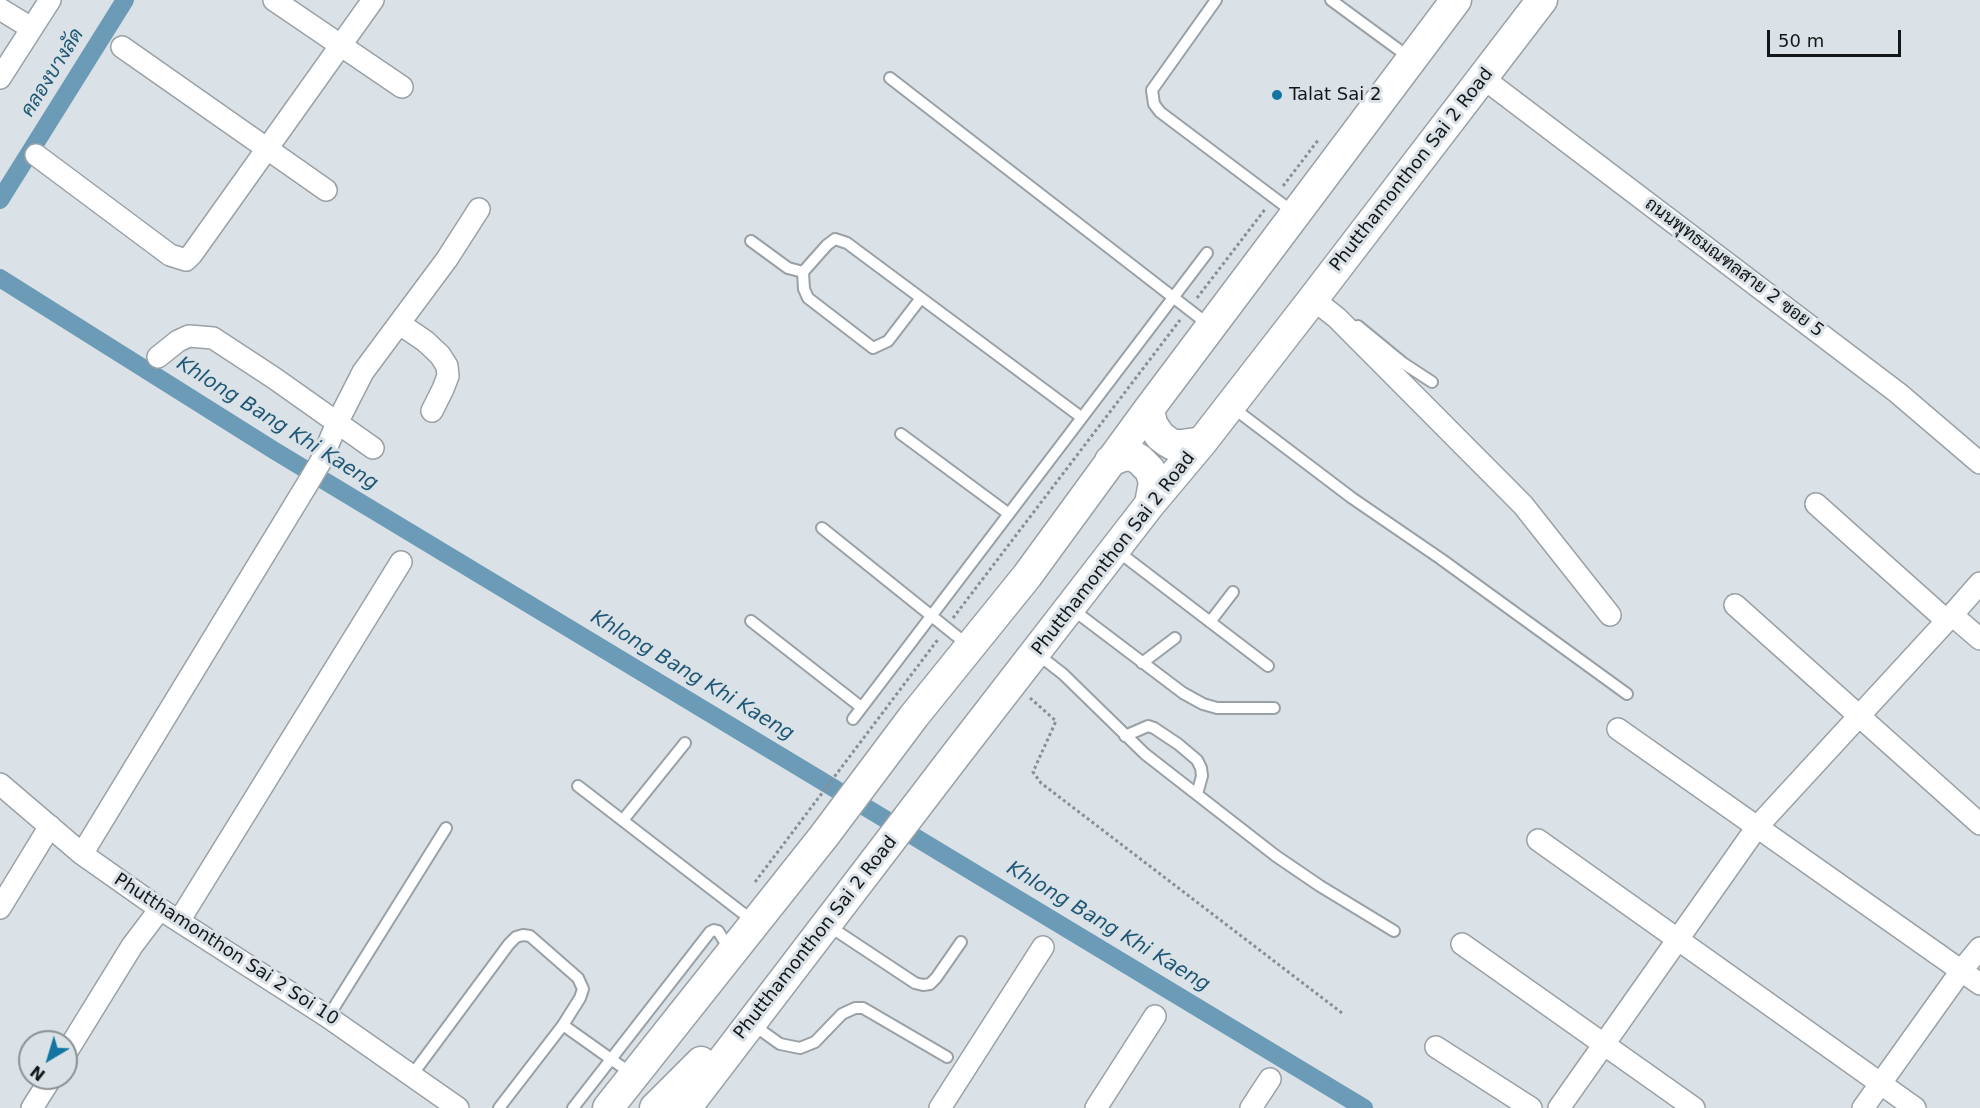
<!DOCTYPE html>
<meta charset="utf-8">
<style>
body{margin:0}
#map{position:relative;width:1980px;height:1108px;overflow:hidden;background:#dae2e7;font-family:"DejaVu Sans",sans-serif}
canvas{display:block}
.north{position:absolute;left:18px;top:1030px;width:60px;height:60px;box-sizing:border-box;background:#dae2e7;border:2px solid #8b9194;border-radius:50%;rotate:218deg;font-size:16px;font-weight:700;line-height:24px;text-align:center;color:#141718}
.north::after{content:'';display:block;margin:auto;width:21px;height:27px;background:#1275a2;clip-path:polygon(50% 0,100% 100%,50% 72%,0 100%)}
.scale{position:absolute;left:1767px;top:30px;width:134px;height:27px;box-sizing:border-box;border:3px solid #141718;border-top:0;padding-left:8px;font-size:18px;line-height:21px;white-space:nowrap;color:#141718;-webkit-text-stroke:4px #dae2e7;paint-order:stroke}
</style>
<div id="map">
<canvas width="1980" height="1108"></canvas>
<div class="north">N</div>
<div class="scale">50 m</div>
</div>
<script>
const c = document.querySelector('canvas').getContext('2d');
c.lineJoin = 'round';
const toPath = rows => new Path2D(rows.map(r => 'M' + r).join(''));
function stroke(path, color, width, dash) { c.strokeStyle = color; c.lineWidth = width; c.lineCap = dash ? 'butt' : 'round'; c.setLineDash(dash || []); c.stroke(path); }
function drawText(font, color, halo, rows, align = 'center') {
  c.font = font + ' "DejaVu Sans",Sarabun,sans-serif'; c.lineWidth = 6; c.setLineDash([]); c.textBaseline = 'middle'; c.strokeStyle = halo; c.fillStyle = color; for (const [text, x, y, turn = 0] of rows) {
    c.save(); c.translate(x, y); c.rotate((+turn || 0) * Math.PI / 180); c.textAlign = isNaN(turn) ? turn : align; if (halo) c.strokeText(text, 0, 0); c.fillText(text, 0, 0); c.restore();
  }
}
stroke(toPath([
 [0,200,125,0],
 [0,278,275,451,1364,1108]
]), '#6c9bb7', 18);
const lane = toPath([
 [1216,0,1152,90,1154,104,1160,112,1293,212],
 [1331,0,1410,58],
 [890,78,1209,325],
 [751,241,788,268,803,272,827,245,835,239,847,243,1081,417],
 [803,272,804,289,808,298,873,348,888,341,921,298],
 [1358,326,1403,363,1432,382],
 [1232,407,1352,498,1441,559,1627,694],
 [901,434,1009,514],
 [822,528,969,646],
 [1116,550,1268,666],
 [1072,609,1183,693,1203,704,1217,708,1274,708],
 [751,621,861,707],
 [1210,622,1233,592],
 [1036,653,1063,674,1145,754,1276,856,1320,886,1394,931],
 [1142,663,1175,638],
 [853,719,1207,253],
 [1125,736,1148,726,1154,728,1178,744,1197,760,1201,768,1202,776,1197,794],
 [578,786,753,921],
 [623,820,685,743],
 [829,926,915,983,923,985,930,984,936,978,961,942],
 [328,1017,446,828],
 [752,1024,780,1044,800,1048,815,1042,842,1014,855,1008,863,1008,947,1057],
 [412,1075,509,944,516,937,523,935,530,936,578,978,583,989,580,998,563,1025,632,1074],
 [499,1108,563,1025],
 [573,1108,710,932,714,930,718,931,730,950]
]);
const street = toPath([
 [274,0,402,87],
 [0,9,31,28],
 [122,47,326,190],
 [0,78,50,0],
 [1483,78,1898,393,1980,463],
 [36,155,170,255,186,260,192,254,373,0],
 [1313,299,1337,318,1523,505,1610,615],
 [400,324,425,341,440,355,447,366,448,376,443,389,432,411],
 [158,357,178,341,189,336,213,338,274,378,373,448],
 [1816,504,1947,621],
 [1735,605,1980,824],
 [1952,615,1980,639],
 [1618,729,1980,984],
 [0,784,82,854,160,909,328,1017,458,1108],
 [1538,840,1915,1108],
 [82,854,308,483,321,461,337,423,363,372,447,259,479,209],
 [0,908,50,826],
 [179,921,401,562],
 [1462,944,1694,1108],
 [1436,1047,1531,1108],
 [66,1053,132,946,160,909],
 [32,1108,51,1078],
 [940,1108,1043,947],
 [1096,1108,1155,1016],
 [1251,1108,1270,1079],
 [1559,1108,1757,827,1952,615,1980,583],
 [1863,1108,1961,971,1980,948]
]);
const secondary = toPath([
 [1149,409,1152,424,1160,436,1168,442,1173,445,1182,445,1202,442],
 [1110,461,1123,456,1132,455,1140,460,1150,470,1154,482,1150,504],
 [608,1108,824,836,914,716,1027,576,1149,409,1456,0],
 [655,1108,701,1062],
 [686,1108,955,756,1150,504,1202,442,1313,299,1542,0]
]);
stroke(lane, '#9aa1a6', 14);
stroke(street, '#9aa1a6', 24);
stroke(secondary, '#9aa1a6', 33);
stroke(toPath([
 [1283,186,1319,139],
 [1197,298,1266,208],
 [953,618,1180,320],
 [1030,698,1056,721,1033,772,1041,783,1342,1013],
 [755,882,939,638]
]), '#898f93', 3, [3, 3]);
stroke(lane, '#fff', 10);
stroke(street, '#fff', 21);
stroke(secondary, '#fff', 30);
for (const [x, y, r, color] of [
 [1277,95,6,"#1275a2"]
]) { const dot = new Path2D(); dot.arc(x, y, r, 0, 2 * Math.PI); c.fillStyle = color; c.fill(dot); stroke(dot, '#dae2e7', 2); }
drawText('18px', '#141718', '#dae2e7', [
 ["Talat Sai 2",1289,95]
], 'left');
drawText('18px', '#141718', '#dae2e7', [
 ["Phutthamonthon Sai 2 Road",1412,170,-52],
 ["ถนนพุทธมณฑลสาย 2 ซอย 5",1734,268,37],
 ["Phutthamonthon Sai 2 Road",1114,554,-52],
 ["Phutthamonthon Sai 2 Road",816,938,-52],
 ["Phutthamonthon Sai 2 Soi 10",226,950,33]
]);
drawText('italic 20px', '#1e5876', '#dae2e7', [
 ["คลองบางลัด",53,73,-58],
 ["Khlong Bang Khi Kaeng",277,424,32],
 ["Khlong Bang Khi Kaeng",692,676,31],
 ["Khlong Bang Khi Kaeng",1108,927,31]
]);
</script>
